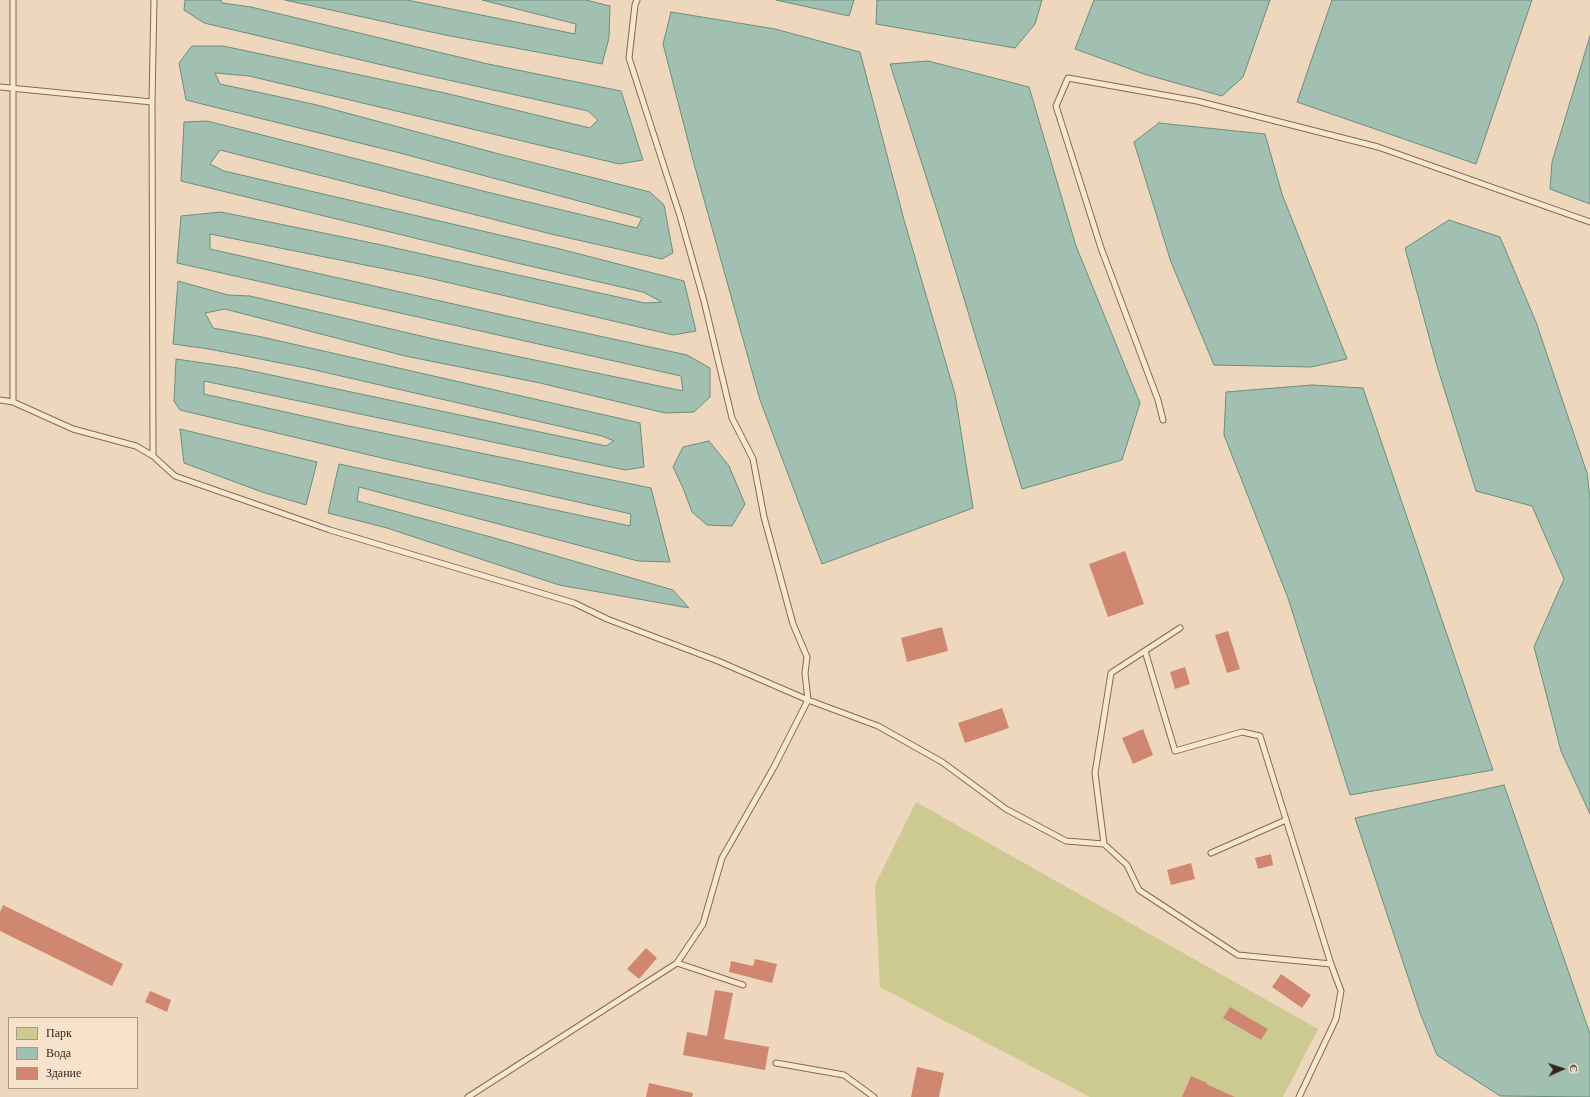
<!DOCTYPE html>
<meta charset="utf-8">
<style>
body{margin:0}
#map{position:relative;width:1590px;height:1097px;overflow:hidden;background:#efd7bd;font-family:Georgia,serif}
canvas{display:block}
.legend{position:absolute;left:8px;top:1017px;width:130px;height:72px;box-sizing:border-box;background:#f7e3cc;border:1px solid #aa9685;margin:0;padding:5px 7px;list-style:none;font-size:12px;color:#36231b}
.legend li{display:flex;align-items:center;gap:8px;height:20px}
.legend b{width:20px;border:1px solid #aa9685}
.north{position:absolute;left:1542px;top:1049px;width:40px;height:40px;-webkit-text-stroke:3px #f7e3cc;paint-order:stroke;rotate:87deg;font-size:11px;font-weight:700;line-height:16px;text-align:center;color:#36231b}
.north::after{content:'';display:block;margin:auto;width:14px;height:18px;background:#36231b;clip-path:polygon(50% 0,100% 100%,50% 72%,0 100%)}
</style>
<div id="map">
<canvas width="1590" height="1097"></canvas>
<ul class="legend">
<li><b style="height:11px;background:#cdca91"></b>Парк</li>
<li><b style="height:11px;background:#a1c0b1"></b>Вода</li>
<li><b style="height:11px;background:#cf8771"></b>Здание</li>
</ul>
<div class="north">С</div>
</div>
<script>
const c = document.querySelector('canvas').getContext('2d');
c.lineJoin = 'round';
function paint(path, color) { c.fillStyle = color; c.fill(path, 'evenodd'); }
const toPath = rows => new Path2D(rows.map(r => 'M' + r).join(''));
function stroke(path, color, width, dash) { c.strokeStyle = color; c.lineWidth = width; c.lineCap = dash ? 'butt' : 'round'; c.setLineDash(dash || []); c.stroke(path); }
paint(toPath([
 [916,802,1318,1029,1283,1097,1090,1097,880,987,875,885]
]), '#cdca91');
const water = toPath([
 [185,0,221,0,222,3,251,7,488,64,621,91,643,160,619,164,249,76,215,73,220,84,317,105,499,154,650,192,664,205,673,253,662,259,551,234,220,150,210,164,224,171,560,249,684,281,696,331,673,335,420,276,210,234,210,249,507,316,687,355,710,368,710,397,694,412,665,413,540,383,405,356,225,309,205,313,213,328,262,337,640,423,644,467,625,470,204,381,204,394,344,425,651,488,670,562,638,561,359,487,357,501,491,537,673,590,689,608,559,585,387,528,328,513,339,464,630,526,631,514,382,458,180,410,174,401,176,359,238,368,606,446,614,441,602,436,306,368,209,349,173,344,178,281,228,295,250,296,434,339,683,391,681,376,177,263,181,216,221,212,377,244,645,303,662,302,643,292,521,264,181,181,184,122,207,121,491,193,637,228,642,218,396,152,186,100,179,63,192,46,223,46,445,93,590,128,598,120,588,111,412,72,204,23,184,10,185,0],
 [285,0,407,0,575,34,576,24,482,0,586,0,610,6,609,38,602,64,445,35,285,0],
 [776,0,854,0,849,16,776,0],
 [877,0,1042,0,1035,24,1015,48,876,24,877,0],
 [1094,0,1270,0,1243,77,1222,96,1144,74,1075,49,1094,0],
 [1332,0,1532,0,1476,164,1297,102,1332,0],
 [671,12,775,29,860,52,904,220,955,394,973,508,822,564,760,400,693,160,663,44,671,12],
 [1590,36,1590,204,1550,189,1552,162,1590,36],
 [928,61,1029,87,1076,246,1140,403,1122,460,1022,489,940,220,890,64,928,61],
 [1159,123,1265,134,1282,194,1347,359,1311,367,1214,365,1171,262,1134,142,1159,123],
 [1449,220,1500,237,1536,322,1587,473,1590,499,1590,814,1561,751,1534,647,1564,579,1532,506,1476,491,1437,366,1405,248,1449,220],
 [1312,385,1363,388,1493,770,1350,795,1288,598,1224,435,1226,392,1312,385],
 [180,429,317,462,306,505,262,492,184,463,180,429],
 [709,441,729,466,745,504,732,526,707,525,692,512,683,488,673,467,683,447,709,441],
 [1504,785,1590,1034,1590,1097,1500,1096,1437,1055,1420,1013,1355,818,1504,785]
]);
paint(water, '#a1c0b1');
stroke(water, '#688e7e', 1);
paint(toPath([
 [1125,551,1144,604,1108,617,1089,564],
 [942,627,948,651,907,662,901,638],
 [1228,631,1240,669,1227,673,1215,635],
 [1185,667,1190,684,1175,689,1170,672],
 [1002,708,1009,728,965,743,958,723],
 [1143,729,1153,755,1133,764,1122,738],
 [1271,854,1273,865,1258,869,1255,858],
 [1191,863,1195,879,1171,885,1167,870],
 [3,905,123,964,112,986,0,931,0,912],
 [646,948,657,958,639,979,627,969],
 [755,959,777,964,772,983,729,972,731,961,753,966],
 [1281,974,1311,995,1302,1008,1272,987],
 [715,990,733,993,724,1039,769,1047,765,1070,683,1055,687,1032,707,1036],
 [150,991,171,1000,167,1012,145,1002],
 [1230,1007,1268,1029,1261,1040,1223,1018],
 [917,1067,944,1073,939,1097,911,1097],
 [1191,1076,1207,1083,1206,1084,1235,1097,1182,1097],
 [649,1083,693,1093,692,1097,646,1097]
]), '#cf8771');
const service = toPath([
 [637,0,635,5,629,58,680,216,704,301,732,418,753,459,764,517,793,624,807,657,805,673,808,700,774,767,722,858,703,924,677,963],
 [0,87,152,102],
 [0,400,13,402,73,429,136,446,153,456,175,476,330,530,574,603,607,619,718,661,808,700,878,726,942,762,1006,809,1066,841,1104,844,1095,773,1111,673,1180,628],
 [13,402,13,0],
 [1163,420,1158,400,1101,248,1056,106,1068,78,1197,101,1378,147,1590,222],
 [153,456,152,102,154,0],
 [1104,844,1127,865,1139,890,1238,955,1331,964,1260,736,1242,732,1175,751,1145,651],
 [1211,853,1286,820],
 [776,1063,844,1075,874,1097],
 [468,1097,677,963,743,985],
 [1299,1097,1336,1019,1341,991,1331,964]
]);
stroke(service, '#886755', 7);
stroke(service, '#fae6d0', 5);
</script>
